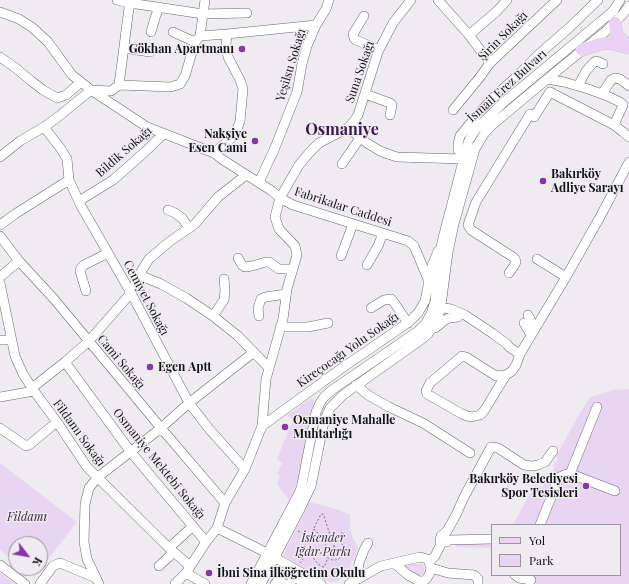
<!DOCTYPE html>
<meta charset="utf-8">
<style>
body{margin:0}
#map{position:relative;width:629px;height:584px;overflow:hidden;background:#efecf1;font-family:"Playfair Display",serif}
canvas{display:block}
.legend{position:absolute;left:491px;top:524px;width:130px;height:52px;box-sizing:border-box;background:#efecf1;border:1px solid #979599;margin:0;padding:5px 7px;list-style:none;font-size:12px;color:#131214}
.legend li{display:flex;align-items:center;gap:8px;height:20px}
.legend b{width:20px;border:1px solid #979599}
.north{position:absolute;left:8px;top:536px;width:40px;height:40px;box-sizing:border-box;background:#efecf1;border:1px solid #979599;border-radius:50%;rotate:121deg;font-size:11px;font-weight:700;line-height:16px;text-align:center;color:#131214}
.north::after{content:'';display:block;margin:auto;width:14px;height:18px;background:#8736a5;clip-path:polygon(50% 0,100% 100%,50% 72%,0 100%)}
</style>
<div id="map">
<canvas width="629" height="584"></canvas>
<ul class="legend">
<li><b style="height:5px;background:#ead1f5"></b>Yol</li>
<li><b style="height:11px;background:#e8d5f1"></b>Park</li>
</ul>
<div class="north">K</div>
</div>
<script>
const c = document.querySelector('canvas').getContext('2d');
c.lineJoin = 'round';
function paint(path, color) { c.fillStyle = color; c.fill(path, 'evenodd'); }
const toPath = rows => new Path2D(rows.map(r => 'M' + r).join(''));
function stroke(path, color, width, dash) { c.strokeStyle = color; c.lineWidth = width; c.lineCap = dash ? 'butt' : 'round'; c.setLineDash(dash || []); c.stroke(path); }
function drawText(font, color, halo, rows, align = 'center') {
  c.font = font + ' "Playfair Display",serif'; c.lineWidth = 3; c.setLineDash([]); c.textBaseline = 'middle'; c.strokeStyle = halo; c.fillStyle = color; for (const [text, x, y, turn = 0] of rows) {
    c.save(); c.translate(x, y); c.rotate((+turn || 0) * Math.PI / 180); c.textAlign = isNaN(turn) ? turn : align; if (halo) c.strokeText(text, 0, 0); c.fillText(text, 0, 0); c.restore();
  }
}
paint(toPath([
 [629,389,629,584,523,584,525,575,620,575,620,525,513,525,535,484,542,488,555,467,553,466,558,459,556,457,577,418,590,397,613,390],
 [310,399,314,399,297,483,289,500,277,484,280,476,277,474,282,463,277,459,290,427,294,420,287,416],
 [0,463,77,522,35,576,24,568,40,568,40,544,16,544,16,562,0,550],
 [310,502,339,510,350,515,350,527,353,539,356,543,358,548,355,556,348,571,343,578,338,581,332,582,326,581,284,556,283,555],
 [455,536,492,536,492,548,456,547],
 [410,564,422,564,424,567,425,570,421,575,418,575,406,568,405,565],
 [277,566,286,567,294,572,273,582,270,575,275,568],
 [0,573,15,584,0,584]
]), '#e8d5f1');
const minor = toPath([
 [117,0,130,3,203,14,247,13],
 [438,0,469,35,490,63],
 [0,12,19,19,33,28,48,42,72,75,91,90,147,127,214,153,223,160,272,191,280,198,293,205,408,241,414,246,428,279],
 [364,16,353,34,354,38,356,40,379,50],
 [151,32,155,18,159,7],
 [173,32,195,42],
 [469,35,497,11,507,0],
 [200,36,227,34,316,25],
 [124,48,150,52],
 [0,57,17,69,30,80,43,90,57,98,66,95,81,82],
 [547,79,564,82,585,88,605,95,620,102,623,105,614,125,623,132,629,137],
 [119,85,130,0],
 [578,86,586,71,593,63,596,61,599,62,603,64],
 [365,94,390,103,392,105,390,115],
 [602,94,611,80,615,78,620,79,629,86],
 [453,110,480,77,490,63,557,0],
 [44,127,61,149,67,159,69,180,81,206,131,293,189,403,210,430,245,469],
 [348,128,367,143,380,151,388,154,397,157,464,159],
 [214,153,235,135,240,121,243,89,240,80,228,57,226,45,227,34],
 [464,156,458,150,458,144,460,136,477,115,497,94,515,78,538,55,569,28,598,0],
 [0,157,20,141,44,127,58,117,91,90,111,91,119,85,171,87,180,84,185,76,195,42,200,36,205,0],
 [342,164,360,138],
 [259,182,274,150,297,92,302,64,307,46,316,25,326,9,329,0],
 [79,201,113,180,146,151,163,134],
 [168,210,175,213,182,218,189,228],
 [0,225,15,214,69,180],
 [0,236,19,261,54,299,161,428,225,503],
 [341,256,353,224],
 [238,258,242,265,245,267,252,266,266,262,269,262,279,269,293,269],
 [537,259,566,277],
 [367,265,378,246,383,233],
 [509,273,514,266,516,262,515,259,513,257,471,230,468,225,476,202,530,114,534,117,550,92,614,125],
 [139,275,161,284,186,298,213,316,238,336,269,368],
 [0,277,19,261],
 [0,283,15,356,23,374,34,391,57,422,87,467,169,548,190,566],
 [86,291,80,271,81,268,84,265,108,253],
 [371,308,384,300,391,299,393,301,408,323],
 [440,310,444,308,451,309,465,315,492,333,507,344,509,347,520,354],
 [528,315,535,329],
 [213,316,224,300,225,290,224,279],
 [259,316,258,308,261,299,266,297,286,294],
 [524,323,531,335],
 [280,327,308,327,328,323],
 [435,328,445,320,449,318,458,317],
 [0,340,12,340],
 [65,362,130,451,206,542],
 [506,375,484,411,480,415,472,417,467,416,462,414,427,394,426,391,430,383,462,356,466,357,496,376,506,375,512,371,516,365,520,354,566,277,600,217,629,162],
 [356,385,368,395,389,407,423,423,470,453],
 [32,388,65,362,88,342,131,293,139,275,149,259,169,242,195,224,218,197,246,175],
 [0,397,34,391],
 [262,426,342,368,409,322,418,313,425,301,428,286,428,279,432,266,438,251],
 [0,428,26,446,29,445,57,422],
 [570,474,597,407],
 [540,525,558,480,560,477,564,475,567,474,571,474,615,491],
 [217,528,267,553,321,584],
 [441,544,440,541,441,536,447,531,456,515,464,497,491,447,494,447,498,448,524,465,532,466,538,465,545,462,553,451],
 [169,548,193,526],
 [420,557,427,559,429,562,431,568,430,573,427,578,424,581,419,581,408,575,394,563,420,557],
 [429,562,435,556,441,544,443,542,447,542,449,540,492,539],
 [0,565,25,584],
 [159,566,174,552],
 [431,568,448,573,474,575,478,579,478,584],
 [186,573,205,584],
 [515,575,519,578,531,580],
 [358,579,358,570,359,563,364,550,368,543],
 [40,584,53,566,60,563,96,578],
 [99,584,87,559,84,542,85,504,89,488,98,477,161,428,189,403,254,352],
 [175,584,186,573,206,542,217,528,225,503,245,469,262,426,266,379,283,319,287,289,297,255,295,246,279,229,275,217,280,198,299,165,309,153,319,143,348,128,354,121,358,115,378,52,393,23,411,0],
 [251,584,300,491,302,484,316,412,320,403,324,397,332,390,418,331,425,324,431,314,435,301,440,252,443,238,467,146,469,140,476,129,504,102,606,17,614,10,620,0],
 [261,584,299,511,311,486,324,422,330,408,343,395,422,339,428,334,435,323,439,314,442,298,448,252,454,224,475,149,484,134,491,126,547,79,606,31,623,14,629,6],
 [275,584,280,577,285,574,288,574,307,584],
 [284,584,291,584],
 [349,584,381,566,394,563]
]);
const major = toPath([
 [615,23,616,31,618,36,629,46],
 [582,50,600,44,610,43,629,48]
]);
stroke(minor, '#69666a', 10);
stroke(major, '#cbcbcb', 13);
stroke(toPath([
 [314,529,325,541,325,544],
 [298,531,309,537],
 '324 550a10 10 0 1 1 20 0a10 10 0 1 1-20 0Z',
 [338,541,341,533,343,532,344,535,341,543],
 [334,547,334,541],
 '331 550a3 3 0 1 1 6 0a3 3 0 1 1-6 0Z',
 [325,550,331,550],
 [311,555,318,564,323,567,324,567,328,558],
 [305,556,303,555,303,553,305,545,311,535,315,526,321,514,323,514,324,516,331,538,333,540],
 [300,563,305,556,316,553,325,553]
]), '#787679', 1, [2, 2]);
stroke(minor, '#fff', 9);
stroke(major, '#ead1f5', 12);
for (const [x, y, r, color] of [
 [242,49,4,"#8736a5"],
 [255,141,4,"#8736a5"],
 [543,181,4,"#8736a5"],
 [150,367,4,"#8736a5"],
 [285,427,4,"#8736a5"],
 [586,486,4,"#8736a5"],
 [209,573,4,"#8736a5"]
]) { const dot = new Path2D(); dot.arc(x, y, r, 0, 2 * Math.PI); c.fillStyle = color; c.fill(dot); stroke(dot, '#efecf1', 1.5); }
drawText('12px', '#131214', '#efecf1', [
 ["Şirin Sokağı",503,36,-45],
 ["Yeşilsu Sokağı",291,65,-73],
 ["Suna Sokağı",360,72,-71],
 ["İsmail Erez Bulvarı",507,86,-42],
 ["Bildik Sokağı",124,152,-41],
 ["Fabrikalar Caddesi",343,207,18],
 ["Cemiyet Sokağı",146,298,62],
 ["Kireçocağı Yolu Sokağı",348,350,-35],
 ["Cami Sokağı",121,362,50],
 ["Fildamı Sokağı",79,433,54],
 ["Osmaniye Mektebi Sokağı",159,464,51]
]);
drawText('bold 12px', '#131214', '#efecf1', [
 ["Gökhan Apartmanı",234,49,"right"],
 ["Nakşiye",247,134,"right"],
 ["Esen Cami",247,148,"right"],
 ["Bakırköy",551,174],
 ["Adliye Sarayı",551,188],
 ["Egen Aptt",158,367],
 ["Osmaniye Mahalle",293,420],
 ["Muhtarlığı",293,434],
 ["Bakırköy Belediyesi",578,479,"right"],
 ["Spor Tesisleri",578,493,"right"],
 ["İbni Sina ilköğretim Okulu",217,573]
], 'left');
drawText('italic 12px', '#3e2349', '#efecf1', [
 ["Fildamı",27,517],
 ["İskender",323,538],
 ["Iğdır Parkı",323,552]
]);
drawText('bold 16px', '#3e174d', '#efecf1', [
 ["Osmaniye",342,130]
]);
</script>
